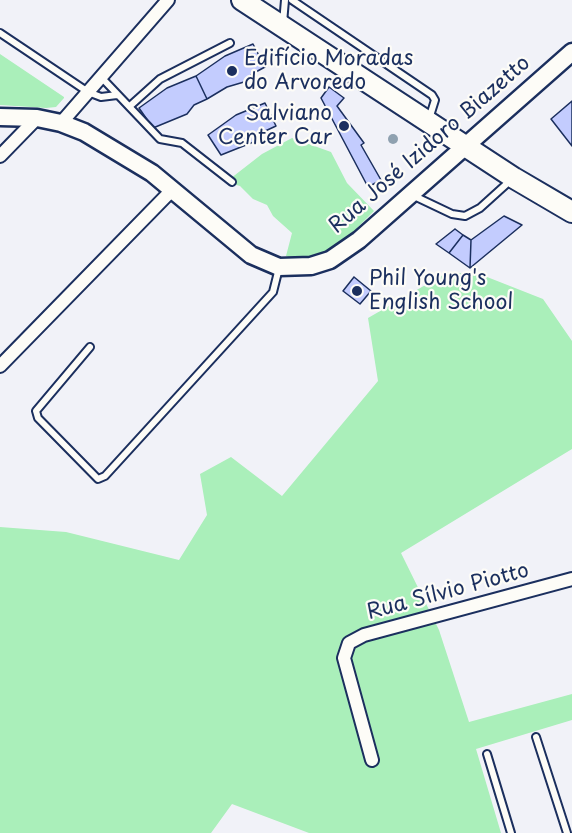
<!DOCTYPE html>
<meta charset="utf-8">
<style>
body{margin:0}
canvas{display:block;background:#f1f2f8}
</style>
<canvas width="572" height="833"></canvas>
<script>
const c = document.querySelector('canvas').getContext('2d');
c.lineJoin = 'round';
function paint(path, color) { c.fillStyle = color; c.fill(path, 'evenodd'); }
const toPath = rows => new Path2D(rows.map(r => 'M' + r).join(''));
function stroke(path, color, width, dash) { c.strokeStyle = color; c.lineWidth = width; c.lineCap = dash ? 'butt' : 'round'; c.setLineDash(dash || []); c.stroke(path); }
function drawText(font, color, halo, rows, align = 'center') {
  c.font = font + ' "Playpen Sans",sans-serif'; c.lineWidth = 4.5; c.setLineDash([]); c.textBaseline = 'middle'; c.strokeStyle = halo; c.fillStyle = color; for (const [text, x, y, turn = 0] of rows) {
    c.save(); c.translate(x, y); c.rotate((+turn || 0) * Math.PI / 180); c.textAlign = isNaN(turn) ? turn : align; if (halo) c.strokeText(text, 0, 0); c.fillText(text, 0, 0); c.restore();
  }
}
paint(toPath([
 [0,54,64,97,64,98,56,107,46,108,0,105],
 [292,138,331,152,347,183,374,211,337,248,300,261,286,256,292,233,273,216,267,205,253,199,240,186,226,182,262,154],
 [448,272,482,275,543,299,572,341,572,449,401,553,439,630,469,722,572,694,572,720,476,749,501,833,309,833,232,804,211,833,0,833,0,527,66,532,179,560,207,515,200,474,231,457,282,496,378,381,368,318]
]), '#aaefba');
const building = toPath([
 [253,44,265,67,252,74,244,82,227,87,207,99,196,76,225,56,253,44],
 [196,76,207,99,194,105,187,114,153,128,139,108,167,88,196,76],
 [329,87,344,98,337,106,364,143,361,145,381,180,368,187,321,98,329,87],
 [572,101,572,146,551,119,572,101],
 [265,103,276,126,263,132,256,141,221,155,208,135,236,115,265,103],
 [504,216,522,225,470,268,471,240,504,216],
 [455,229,463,235,449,253,436,244,455,229],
 [463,235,471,240,470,268,449,253,463,235],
 [354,277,371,291,360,304,343,291,354,277]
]);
paint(building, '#c3ccfe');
stroke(building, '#1b2f5e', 1.5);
const service = toPath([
 [292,0,432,95,435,100,429,119],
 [283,23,285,0],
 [0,33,88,92,101,97,117,95],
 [101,77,160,139,182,143,232,182],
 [130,106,160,79,230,43],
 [412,195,452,214,465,216,480,208,511,180],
 [90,347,36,411,38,418,98,479,105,476,273,292,279,268],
 [536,737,567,833],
 [487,754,511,833]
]);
const minor = toPath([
 [61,123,168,0],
 [0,156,37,118],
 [0,366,173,189],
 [372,760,344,658,349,643,364,635,572,579]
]);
const tertiary = toPath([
 [0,117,37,118,61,123,84,132,152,173,251,255,279,267,311,266,330,260,359,240,572,52]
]);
const primary = toPath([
 [242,0,514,178,572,212]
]);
stroke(service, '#1b2f5e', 10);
stroke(minor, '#1b2f5e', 16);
stroke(tertiary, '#1b2f5e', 21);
stroke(primary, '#1b2f5e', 24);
stroke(service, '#fdfcf7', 6);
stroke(minor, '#fdfcf7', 12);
stroke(tertiary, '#fdfcf7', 16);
stroke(primary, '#fdfcf7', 20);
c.fillStyle = '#8fa1b0';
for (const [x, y] of [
 [393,139]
]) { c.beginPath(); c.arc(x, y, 5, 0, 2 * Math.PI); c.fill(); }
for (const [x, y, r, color] of [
 [232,71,6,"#1b2f5e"],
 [344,126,6,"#1b2f5e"],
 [357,291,6,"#1b2f5e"]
]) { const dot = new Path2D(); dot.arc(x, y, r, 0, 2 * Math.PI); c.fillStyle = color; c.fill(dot); stroke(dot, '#fdfcf7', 2); }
drawText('21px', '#1b2f5e', '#fdfcf7', [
 ["Edifício Moradas",244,59],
 ["do Arvoredo",244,83],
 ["Salviano",332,114,"right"],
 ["Center Car",332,138,"right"],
 ["Phil Young's",369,279],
 ["English School",369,303]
], 'left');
drawText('21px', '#1b2f5e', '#fdfcf7', [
 ["Rua José Izidoro Biazetto",430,145,-41],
 ["Rua Sílvio Piotto",448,592,-15]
]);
</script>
